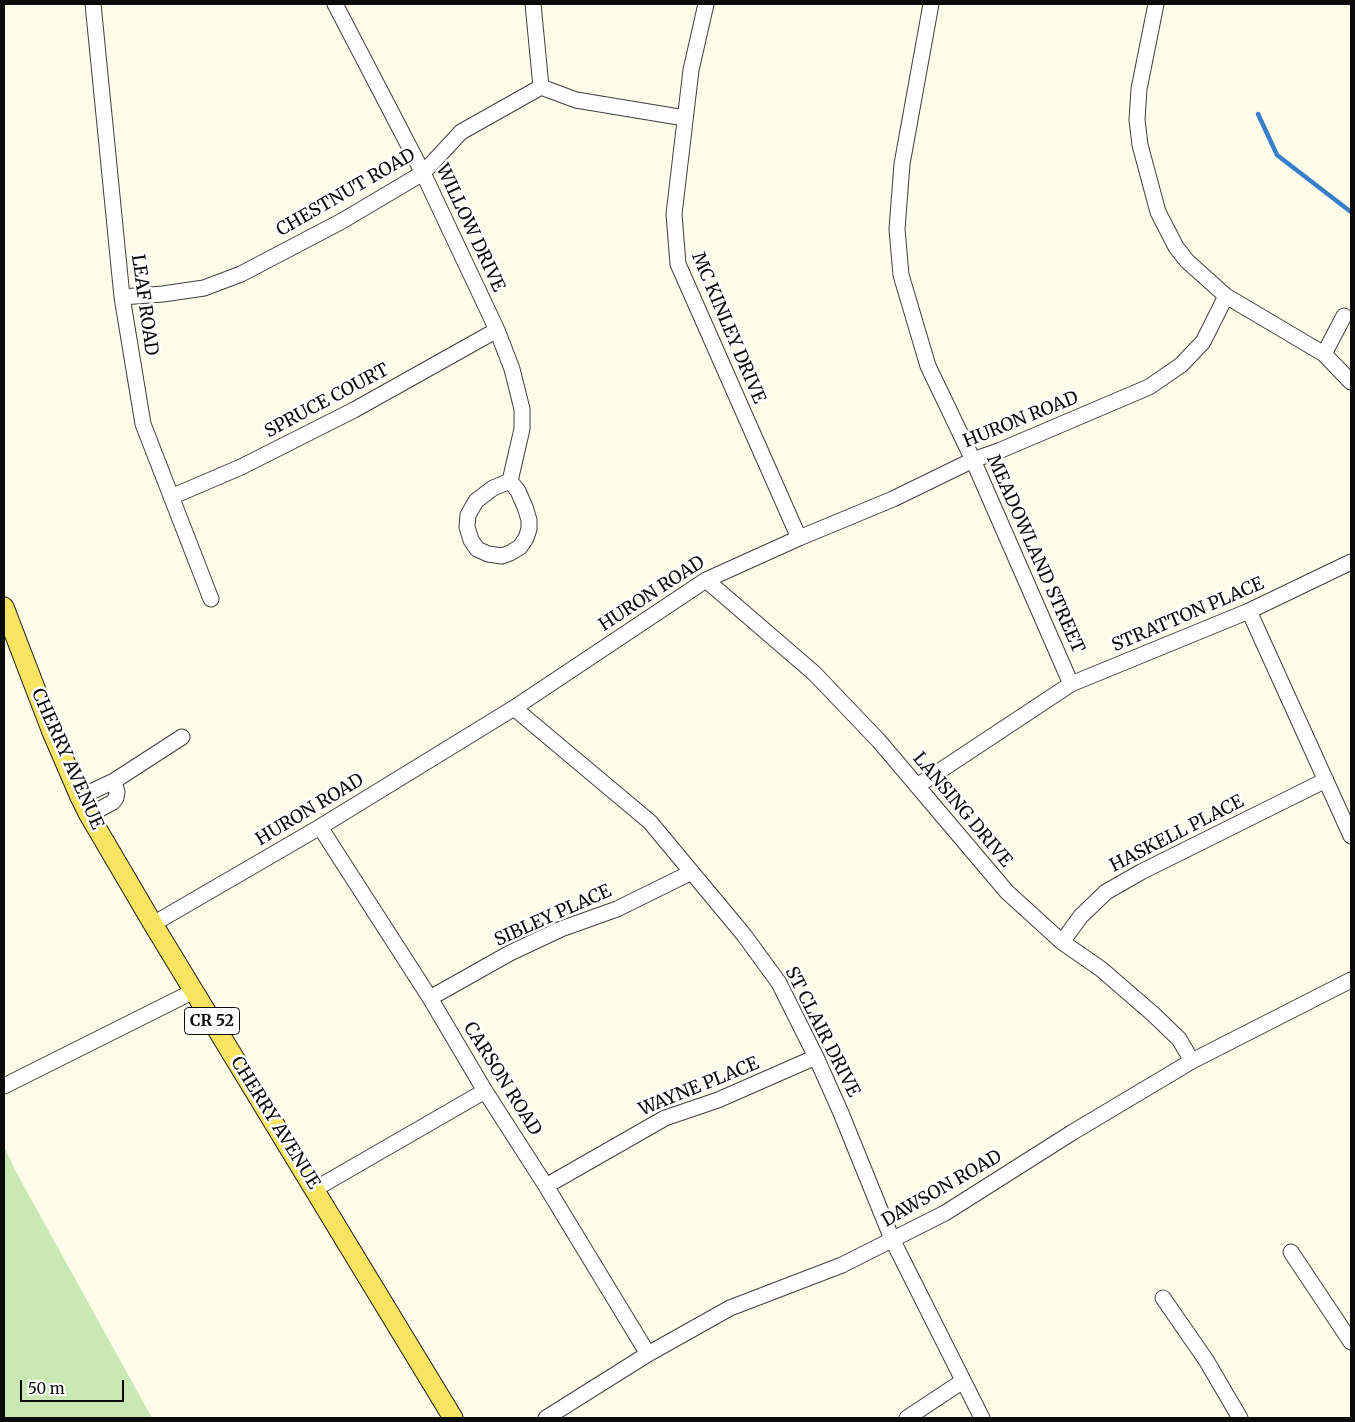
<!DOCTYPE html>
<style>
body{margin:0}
#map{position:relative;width:1355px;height:1422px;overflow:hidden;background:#fffdea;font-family:Merriweather,serif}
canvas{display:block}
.frame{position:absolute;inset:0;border:5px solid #0b0b0b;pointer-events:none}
.scale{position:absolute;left:20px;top:1380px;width:104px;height:22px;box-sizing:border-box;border:2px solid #0b0b0b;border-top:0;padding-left:6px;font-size:15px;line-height:18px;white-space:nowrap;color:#0b0b0b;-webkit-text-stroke:4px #fff;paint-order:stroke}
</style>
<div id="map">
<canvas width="1355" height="1422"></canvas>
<div class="frame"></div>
<div class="scale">50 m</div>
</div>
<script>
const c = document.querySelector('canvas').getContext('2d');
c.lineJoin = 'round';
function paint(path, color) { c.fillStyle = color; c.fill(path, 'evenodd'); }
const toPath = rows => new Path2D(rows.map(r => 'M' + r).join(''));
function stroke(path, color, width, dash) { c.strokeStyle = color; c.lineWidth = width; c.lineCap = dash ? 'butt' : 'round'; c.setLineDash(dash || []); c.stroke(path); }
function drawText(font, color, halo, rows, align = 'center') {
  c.font = font + ' Merriweather,serif'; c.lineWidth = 5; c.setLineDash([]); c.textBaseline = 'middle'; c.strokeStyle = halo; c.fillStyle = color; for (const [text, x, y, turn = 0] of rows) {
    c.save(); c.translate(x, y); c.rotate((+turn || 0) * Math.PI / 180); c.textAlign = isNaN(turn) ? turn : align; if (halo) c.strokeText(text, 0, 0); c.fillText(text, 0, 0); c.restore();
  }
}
paint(toPath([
 [4,1146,15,1170,152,1418,4,1418]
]), '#c9e8b4');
stroke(toPath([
 [1258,114,1277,155,1351,212]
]), '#377fcc', 4.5);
const minor = toPath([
 [93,4,122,297,143,424,211,599],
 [335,4,423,173,497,330,512,369,522,409,522,429,510,481],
 [533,4,541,87],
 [706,4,691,70,674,214,678,264,799,538],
 [931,4,902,164,897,229,901,275,928,366,973,460,1071,684],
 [1156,4,1139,89,1137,120,1140,145,1158,212,1176,247,1187,261,1226,296,1324,354,1351,382],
 [122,297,163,294,204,288,241,274,342,221,423,173,461,132,541,87,576,100,685,118],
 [1324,354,1344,316],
 [510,481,518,491,525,507,529,520,529,529,526,538,520,547,510,553,502,556,488,554,477,549,471,540,467,527,468,515,476,501,493,488,510,481],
 [171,497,241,467,354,410,497,330],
 [706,580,814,673,879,741,1007,892,1062,942,1101,969,1153,1014,1179,1039,1192,1061],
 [1249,611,1351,836],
 [514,708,650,822,744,935,779,983,816,1057,841,1113,892,1239,982,1418],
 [917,786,1071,684,1249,611,1351,562],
 [80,797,114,781,182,737],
 [89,815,113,802,116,798,117,792,114,781],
 [320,827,430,998,485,1091,546,1186,648,1354],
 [153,924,320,827,514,708,706,580,799,538,893,499,973,460,1001,450,1149,387,1181,365,1203,342,1226,296],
 [1062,942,1081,916,1106,892,1141,872,1326,780],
 [430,998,510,953,561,929,617,909,692,872],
 [4,1086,194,991],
 [546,1186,665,1118,718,1100,816,1057],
 [315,1189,485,1091],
 [1291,1252,1351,1342],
 [1163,1298,1206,1360,1240,1418],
 [546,1418,648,1354,730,1308,842,1265,945,1213,1073,1132,1192,1061,1351,980],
 [907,1418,963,1381]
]);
const major = toPath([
 [4,607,52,732,80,797,89,815,153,924,453,1418]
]);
stroke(minor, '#3e3e3e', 17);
stroke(major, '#1c1c1c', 21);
stroke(minor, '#fff', 15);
stroke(major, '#f8e461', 19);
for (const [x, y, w] of [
 [212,1021,55]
]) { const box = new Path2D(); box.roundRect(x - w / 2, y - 13.5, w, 27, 4); c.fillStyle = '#fff'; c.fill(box); stroke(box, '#0b0b0b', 1); }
drawText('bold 16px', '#0b0b0b', null, [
 ["CR 52",212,1021]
]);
drawText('18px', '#0b0b0b', '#fff', [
 ["CHESTNUT ROAD",346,193,-30],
 ["WILLOW DRIVE",470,228,65],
 ["LEAF ROAD",144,305,82],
 ["MC KINLEY DRIVE",728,328,67],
 ["SPRUCE COURT",327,401,-28],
 ["HURON ROAD",1021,420,-22],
 ["MEADOWLAND STREET",1035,554,66],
 ["HURON ROAD",652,594,-33],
 ["STRATTON PLACE",1188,615,-23],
 ["CHERRY AVENUE",67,759,66],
 ["HURON ROAD",310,810,-31],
 ["LANSING DRIVE",962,810,50],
 ["HASKELL PLACE",1177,834,-27],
 ["SIBLEY PLACE",553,916,-24],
 ["ST CLAIR DRIVE",822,1032,63],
 ["CARSON ROAD",502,1079,58],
 ["WAYNE PLACE",699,1087,-22],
 ["CHERRY AVENUE",275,1123,58],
 ["DAWSON ROAD",942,1189,-30]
]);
</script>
